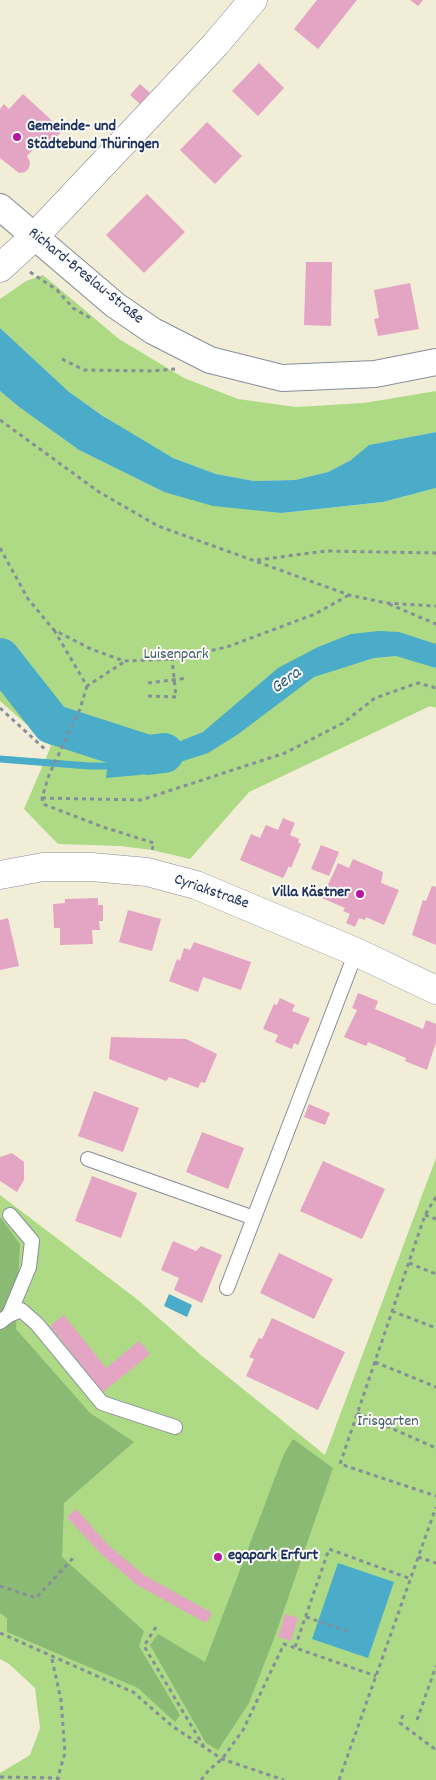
<!DOCTYPE html>
<meta charset="utf-8">
<style>
body{margin:0}
canvas{display:block;background:#f1edd7}
</style>
<canvas width="436" height="1780"></canvas>
<script>
const c = document.querySelector('canvas').getContext('2d');
c.lineJoin = 'round';
function paint(path, color) { c.fillStyle = color; c.fill(path, 'evenodd'); }
const toPath = rows => new Path2D(rows.map(r => 'M' + r).join(''));
function stroke(path, color, width, dash) { c.strokeStyle = color; c.lineWidth = width; c.lineCap = dash ? 'butt' : 'round'; c.setLineDash(dash || []); c.stroke(path); }
function drawText(font, color, halo, rows, align = 'center') {
  c.font = font + ' Dekko,sans-serif'; c.lineWidth = 4; c.setLineDash([]); c.textBaseline = 'middle'; c.strokeStyle = halo; c.fillStyle = color; for (const [text, x, y, turn = 0] of rows) {
    c.save(); c.translate(x, y); c.rotate((+turn || 0) * Math.PI / 180); c.textAlign = isNaN(turn) ? turn : align; if (halo) c.strokeText(text, 0, 0); c.fillText(text, 0, 0); c.restore();
  }
}
paint(toPath([
 [43,275,119,339,184,378,238,399,296,407,364,403,436,391,436,432,370,445,351,460,328,472,295,480,254,481,216,474,173,458,140,440,69,393,0,328,0,299,26,281],
 [0,391,19,407,79,450,164,492,283,513,383,502,436,488,436,708,430,706,249,792,190,859,152,850,120,846,58,844,24,809,51,746,0,701],
 [436,1158,436,1780,0,1780,0,1773,30,1755,40,1728,35,1688,9,1664,0,1659,0,1195,138,1300,202,1356,325,1455]
]), '#aeda86');
paint(toPath([
 [0,1217,20,1244,16,1329,90,1413,134,1442,64,1503,62,1557,144,1631,139,1646,180,1715,175,1722,138,1688,7,1632,7,1618,0,1613],
 [293,1439,333,1468,275,1636,249,1703,218,1750,206,1743,150,1645,158,1634,205,1662,284,1454]
]), '#8aba73');
paint(toPath([
 [0,328,69,392,103,416,173,458,216,474,254,481,295,480,328,472,351,460,369,445,436,432,436,488,383,502,282,513,213,506,164,492,79,450,19,407,0,391],
 [379,631,399,632,436,644,436,668,396,656,374,658,314,677,237,735,208,753,140,775,106,778,111,742,151,747,178,742,203,732,278,668,318,647,351,634],
 [169,1294,192,1305,187,1317,164,1306],
 [338,1563,394,1582,368,1658,312,1639]
]), '#4aacc9');
stroke(toPath([
 [0,759,89,766,115,766]
]), '#4aacc9', 7);
stroke(toPath([
 [0,658,52,724,148,755,164,753]
]), '#4aacc9', 40);
paint(toPath([
 [317,0,357,0,318,49,294,29],
 [410,0,423,0,418,6],
 [259,63,284,88,258,116,232,91],
 [140,84,150,93,140,104,130,95],
 [23,94,59,127,60,133,54,140,49,142,43,139,27,156,30,162,29,168,25,172,19,173,0,158,0,109,4,104,9,109],
 [207,122,242,156,215,184,180,150],
 [147,194,185,232,144,273,106,235],
 [306,262,332,262,331,326,304,325],
 [410,283,419,329,378,336,374,319,379,318,374,290],
 [283,818,295,823,290,835,299,839,298,842,301,844,291,868,289,866,283,878,240,860,251,834,260,838,266,825,278,830],
 [321,845,339,852,329,876,311,869],
 [353,859,383,872,381,883,399,890,384,925,366,917,365,920,359,918,355,927,346,923,350,914,343,911,345,908,322,898,338,863,349,868],
 [432,886,436,887,436,945,412,935,423,900,426,901],
 [98,898,98,905,103,905,103,921,99,921,100,930,92,930,93,944,60,945,60,928,54,928,53,904,65,903,65,899],
 [128,910,161,919,152,951,119,942],
 [8,918,19,966,0,970,0,920],
 [194,942,251,962,241,990,203,977,198,992,169,981,177,959,180,961,184,948,190,950],
 [358,993,378,1001,375,1009,423,1029,426,1020,436,1024,436,1042,427,1070,405,1061,406,1058,368,1042,366,1046,344,1037,357,1010,352,1008],
 [280,998,295,1005,292,1011,310,1018,298,1045,294,1043,292,1049,275,1042,278,1035,263,1029,274,1004,277,1005],
 [111,1037,186,1039,217,1054,205,1083,201,1082,198,1088,169,1077,166,1081,109,1059],
 [94,1091,139,1108,123,1152,78,1136],
 [309,1104,330,1113,325,1125,304,1117],
 [202,1132,244,1148,228,1189,186,1172],
 [12,1153,24,1162,24,1180,17,1192,0,1181,0,1157],
 [323,1161,385,1189,362,1239,300,1211],
 [92,1176,137,1193,121,1238,75,1221],
 [173,1241,196,1251,201,1246,222,1255,202,1303,174,1290,179,1278,161,1270],
 [279,1253,333,1279,314,1319,260,1293],
 [64,1315,106,1368,139,1341,150,1354,103,1392,50,1326],
 [272,1318,345,1352,318,1410,246,1376,254,1359,249,1357,259,1338,262,1339],
 [76,1509,108,1545,144,1575,212,1613,206,1623,137,1585,100,1553,67,1517],
 [285,1614,298,1618,291,1641,278,1637]
]), '#e4a4c4');
const lane = toPath([
 [88,1159,254,1218],
 [227,1288,356,952],
 [9,1315,21,1310,37,1324,102,1403,175,1427],
 [0,1322,9,1315,29,1267,32,1241,10,1215]
]);
const street = toPath([
 [0,207,115,305,153,331,210,360,282,378,375,374,436,362]
]);
const secondary = toPath([
 [0,268,35,236,215,45,253,0],
 [0,875,43,867,92,867,147,872,196,885,356,952,436,990]
]);
stroke(lane, '#868e9a', 16);
stroke(street, '#868e9a', 28);
stroke(secondary, '#868e9a', 29);
stroke(toPath([
 [30,272,57,290,73,308,92,319],
 [62,359,84,370,152,371,175,369],
 [0,420,99,492,158,526,349,595,386,603,436,606],
 [0,548,28,599,54,630,91,649,124,661,172,659,227,647,315,614,349,595],
 [257,560,326,551,436,553],
 [389,604,436,624],
 [54,630,87,686,124,662],
 [148,683,187,678],
 [87,686,80,709,49,775,42,798,43,804,103,827,154,843,152,850],
 [148,696,176,697,172,659],
 [0,708,47,751],
 [42,798,141,800,285,753,343,723,375,698,418,683,436,688],
 [436,1197,425,1215,340,1464,436,1496],
 [425,1215,436,1219],
 [409,1263,436,1274],
 [392,1311,436,1328],
 [375,1362,436,1387],
 [357,1413,436,1448],
 [418,1557,436,1563],
 [0,1586,36,1598,75,1556],
 [306,1617,347,1631],
 [156,1627,144,1646,204,1747],
 [0,1633,133,1692,172,1726,222,1759,284,1780],
 [295,1647,329,1549,411,1579],
 [52,1659,61,1700,65,1753,57,1780],
 [403,1715,400,1723,436,1750],
 [417,1720,436,1666],
 [0,1777,58,1778,62,1780],
 [201,1780,209,1770,222,1759,243,1730,284,1644,376,1676],
 [339,1780,436,1507]
]), '#868e9a', 3, [4, 4]);
stroke(lane, '#fff', 14);
stroke(street, '#fff', 26);
stroke(secondary, '#fff', 28);
for (const [x, y, r, color] of [
 [17,137,5,"#b5179e"],
 [360,894,5,"#b5179e"],
 [218,1557,5,"#b5179e"]
]) { const dot = new Path2D(); dot.arc(x, y, r, 0, 2 * Math.PI); c.fillStyle = color; c.fill(dot); stroke(dot, '#fdfcf7', 2); }
drawText('bold 16px', '#1b2f5e', '#fdfcf7', [
 ["Gemeinde- und",27,128],
 ["Städtebund Thüringen",27,146],
 ["Villa Kästner",350,894,"right"],
 ["egapark Erfurt",228,1557]
], 'left');
drawText('16px', '#1b2f5e', '#fdfcf7', [
 ["Richard-Breslau-Straße",85,277,39],
 ["Cyriakstraße",211,893,19]
]);
drawText('16px', '#405a68', '#fdfcf7', [
 ["Luisenpark",176,656],
 ["Irisgarten",388,1423]
]);
drawText('italic 18px', '#2b5b83', '#fdfcf7', [
 ["Gera",287,682,-36]
]);
</script>
